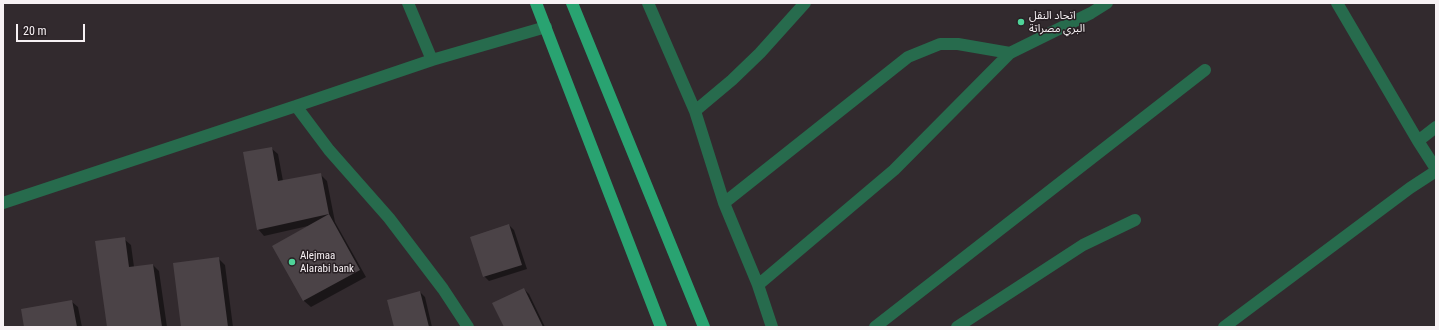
<!DOCTYPE html>
<meta charset="utf-8">
<style>
body{margin:0}
#map{position:relative;width:1439px;height:330px;overflow:hidden;background:#322a2e;font-family:"Roboto Condensed",sans-serif}
canvas{display:block}
.frame{position:absolute;inset:0;border:4px solid #f7f1f4;pointer-events:none}
.scale{position:absolute;left:16px;top:24px;width:69px;height:18px;box-sizing:border-box;border:2px solid #f7f1f4;border-top:0;padding-left:5px;font-size:12px;line-height:14px;white-space:nowrap;color:#f7f1f4;-webkit-text-stroke:3px #282024;paint-order:stroke}
</style>
<div id="map">
<canvas width="1439" height="330"></canvas>
<div class="frame"></div>
<div class="scale">20 m</div>
</div>
<script>
const c = document.querySelector('canvas').getContext('2d');
c.lineJoin = 'round';
function paint(path, color) { c.fillStyle = color; c.fill(path, 'evenodd'); }
const toPath = rows => new Path2D(rows.map(r => 'M' + r).join(''));
function stroke(path, color, width, dash) { c.strokeStyle = color; c.lineWidth = width; c.lineCap = dash ? 'butt' : 'round'; c.setLineDash(dash || []); c.stroke(path); }
function drawText(font, color, halo, rows, align = 'center') {
  c.font = font + ' "Roboto Condensed","Noto Sans Arabic",sans-serif'; c.lineWidth = 3; c.setLineDash([]); c.textBaseline = 'middle'; c.strokeStyle = halo; c.fillStyle = color; for (const [text, x, y, turn = 0] of rows) {
    c.save(); c.translate(x, y); c.rotate((+turn || 0) * Math.PI / 180); c.textAlign = isNaN(turn) ? turn : align; if (halo) c.strokeText(text, 0, 0); c.fillText(text, 0, 0); c.restore();
  }
}
paint(toPath([
 [271,148,278,154,283,181,320,174,327,181,335,222,366,277,311,307,304,301,274,246,308,226,264,236,258,229],
 [509,225,514,230,527,269,489,281,484,276],
 [124,239,131,245,134,267,153,265,159,271,167,327,108,327],
 [218,258,225,265,233,327,182,327],
 [524,289,529,294,545,327,505,327],
 [420,292,425,297,432,327,395,327],
 [71,301,78,307,82,327,25,327]
]), '#0007');
paint(toPath([
 [272,147,278,181,321,173,329,214,257,230,243,152],
 [329,214,360,270,303,301,272,246],
 [509,224,522,265,483,277,470,237],
 [125,237,129,267,153,264,162,327,107,327,95,241],
 [219,257,228,327,181,327,173,263],
 [524,288,543,327,504,327,492,303],
 [420,291,429,327,394,327,387,300],
 [72,300,77,327,24,327,21,309]
]), '#4b4347');
stroke(toPath([
 [648,3,695,111,724,203,758,285,772,327],
 [1337,3,1418,141,1436,169],
 [695,111,732,80,760,53,805,3],
 [1418,141,1436,127],
 [724,203,908,57,940,44,958,44,1010,53,1091,13,1107,3],
 [758,285,894,170,1010,53],
 [875,327,1205,70],
 [957,327,1083,245,1135,220],
 [1224,327,1410,188,1436,171]
]), '#276b4d', 12);
stroke(toPath([
 [408,3,432,60],
 [296,106,432,60,546,27],
 [3,203,296,106,329,150,389,218,443,289,468,327]
]), '#276b4d', 12);
stroke(toPath([
 [536,3,661,327],
 [572,3,704,327]
]), '#29a371', 12);
for (const [x, y, r, color] of [
 [1021,22,4,"#4fd399"],
 [292,262,4,"#4fd399"]
]) { const dot = new Path2D(); dot.arc(x, y, r, 0, 2 * Math.PI); c.fillStyle = color; c.fill(dot); stroke(dot, '#282024', 1.5); }
drawText('11px', '#f7f1f4', '#282024', [
 ["اتحاد النقل",1029,16],
 ["البري مصراتة",1029,29],
 ["Alejmaa",300,256],
 ["Alarabi bank",300,269]
], 'left');
</script>
